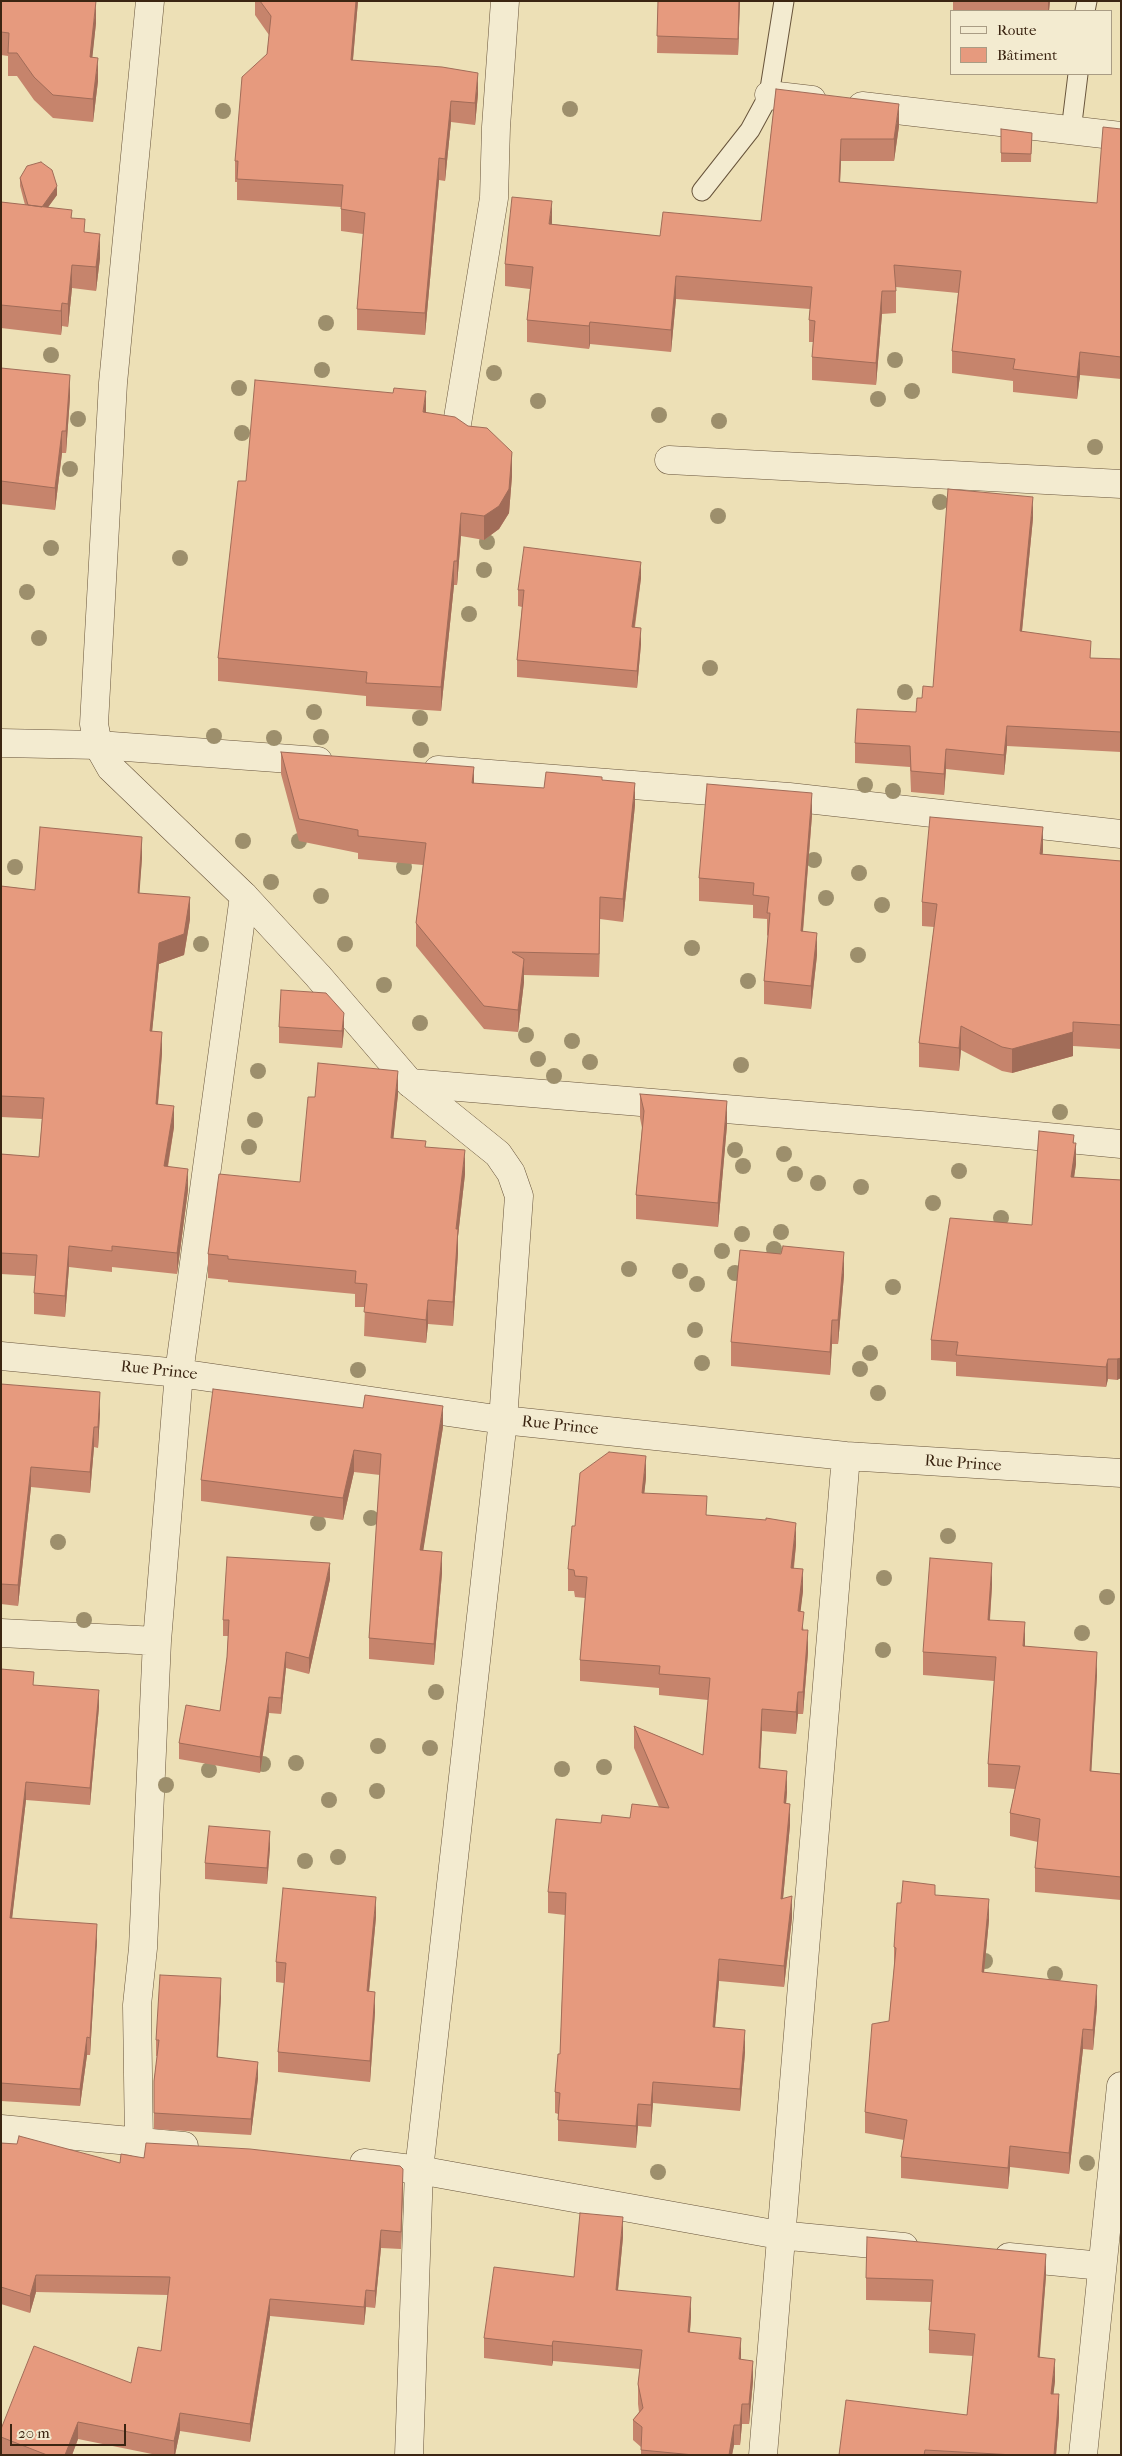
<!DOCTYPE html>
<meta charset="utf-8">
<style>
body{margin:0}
#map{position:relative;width:1122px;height:2456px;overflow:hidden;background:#ede0b6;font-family:"IM FELL French Canon",serif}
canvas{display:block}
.frame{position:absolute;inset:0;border:2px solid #3b2512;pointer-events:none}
.legend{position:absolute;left:950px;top:10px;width:162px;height:65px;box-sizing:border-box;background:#f3ebd0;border:1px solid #a99c84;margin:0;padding:6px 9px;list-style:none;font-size:15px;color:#3b2512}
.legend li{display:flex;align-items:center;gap:10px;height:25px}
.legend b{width:25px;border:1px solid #a99c84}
.scale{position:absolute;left:10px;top:2424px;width:116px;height:22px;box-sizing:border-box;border:2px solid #3b2512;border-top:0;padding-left:6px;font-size:15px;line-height:18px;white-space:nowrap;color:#3b2512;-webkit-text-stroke:4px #f3ebd0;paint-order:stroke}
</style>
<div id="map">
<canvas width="1122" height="2456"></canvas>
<div class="frame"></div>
<ul class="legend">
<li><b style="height:6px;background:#f3ebd0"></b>Route</li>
<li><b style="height:14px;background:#e69a7e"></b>Bâtiment</li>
</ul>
<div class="scale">20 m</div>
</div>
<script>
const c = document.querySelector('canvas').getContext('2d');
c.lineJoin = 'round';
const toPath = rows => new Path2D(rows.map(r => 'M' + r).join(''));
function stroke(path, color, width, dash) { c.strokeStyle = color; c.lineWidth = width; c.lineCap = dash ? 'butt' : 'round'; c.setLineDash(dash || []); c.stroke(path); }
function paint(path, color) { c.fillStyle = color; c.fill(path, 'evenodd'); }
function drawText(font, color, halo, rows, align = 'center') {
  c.font = font + ' "IM FELL French Canon",serif'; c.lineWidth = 4; c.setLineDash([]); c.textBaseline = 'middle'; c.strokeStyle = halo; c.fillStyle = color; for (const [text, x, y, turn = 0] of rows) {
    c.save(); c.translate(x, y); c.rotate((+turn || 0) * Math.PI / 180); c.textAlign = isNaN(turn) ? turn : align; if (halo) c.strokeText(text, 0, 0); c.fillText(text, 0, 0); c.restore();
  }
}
const service = toPath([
 [1085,11,1087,1],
 [1071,131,1078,74],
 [702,191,750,130,769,95,784,1]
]);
const minor = toPath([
 [769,95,812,100],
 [862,106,1121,136],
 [457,424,494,198,496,127,505,1],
 [669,460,1121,484],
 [1,743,98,745,318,761],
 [438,770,789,797,1121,834],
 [410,1083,932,1126,1121,1144],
 [1,1356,179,1373,503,1420,846,1456,1121,1473],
 [1,1633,157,1641,179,1373,244,896],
 [1,2129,184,2146],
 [139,2144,137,2005,143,1948,157,1641],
 [364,2163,419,2170,779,2235,904,2247],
 [1009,2257,1102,2266],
 [763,2455,846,1456],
 [1083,2455,1121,2086]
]);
const tertiary = toPath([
 [150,1,113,383,94,724,98,745,111,768,244,896,318,976,410,1083,498,1154,511,1173,519,1196,503,1420,419,2170,409,2455]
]);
stroke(service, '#68543b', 21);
stroke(minor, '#68543b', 29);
stroke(tertiary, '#68543b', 29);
stroke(service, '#f3ebd0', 19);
stroke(minor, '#f3ebd0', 28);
stroke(tertiary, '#f3ebd0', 28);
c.fillStyle = '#9d8f6c';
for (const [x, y] of [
 [570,109],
 [223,111],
 [326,323],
 [51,355],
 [895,360],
 [322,370],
 [494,373],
 [239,388],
 [912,391],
 [878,399],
 [538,401],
 [659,415],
 [78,419],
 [719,421],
 [242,433],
 [1095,447],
 [70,469],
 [940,502],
 [718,516],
 [487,542],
 [51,548],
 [180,558],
 [484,570],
 [27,592],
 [469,614],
 [39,638],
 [710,668],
 [905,692],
 [314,712],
 [420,718],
 [214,736],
 [321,737],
 [274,738],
 [421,750],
 [865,785],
 [893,791],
 [243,841],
 [299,841],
 [814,860],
 [15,867],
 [404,867],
 [859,873],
 [271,882],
 [321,896],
 [826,898],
 [882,905],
 [201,944],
 [345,944],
 [692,948],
 [858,955],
 [748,981],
 [384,985],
 [420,1023],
 [526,1035],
 [572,1041],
 [538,1059],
 [590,1062],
 [741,1065],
 [258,1071],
 [554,1076],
 [1060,1112],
 [255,1120],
 [249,1147],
 [735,1150],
 [784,1154],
 [743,1166],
 [959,1171],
 [795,1174],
 [818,1183],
 [861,1187],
 [933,1203],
 [1001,1218],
 [781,1232],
 [742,1234],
 [774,1249],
 [722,1251],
 [629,1269],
 [680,1271],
 [735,1273],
 [697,1284],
 [893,1287],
 [695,1330],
 [870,1353],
 [702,1363],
 [860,1369],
 [358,1370],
 [878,1393],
 [371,1518],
 [318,1523],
 [948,1536],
 [58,1542],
 [884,1578],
 [1107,1597],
 [84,1620],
 [1082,1633],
 [883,1650],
 [436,1692],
 [378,1746],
 [430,1748],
 [296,1763],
 [263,1764],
 [604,1767],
 [562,1769],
 [209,1770],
 [166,1785],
 [377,1791],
 [329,1800],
 [338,1857],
 [305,1861],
 [985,1961],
 [1055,1974],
 [1087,2163],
 [658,2172]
]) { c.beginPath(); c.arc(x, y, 8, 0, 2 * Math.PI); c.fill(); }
paint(toPath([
 [1,1,96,23,92,57,98,81,93,122,53,118,34,100,17,76,8,76,8,56,1,55],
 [255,1,358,1,353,60,478,94,475,125,451,122,445,181,439,180,425,335,357,330,357,309,363,234,341,231,341,207,237,200,237,182,235,182,235,161,267,54,269,35,255,15],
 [658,1,740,1,738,55,657,53],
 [953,1,1050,1,1049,11,953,11],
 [776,89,899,126,894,161,841,161,840,182,1097,203,1121,129,1121,379,1080,375,1077,399,1013,392,1013,381,952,373,952,351,958,293,896,287,896,313,882,314,876,385,812,380,812,357,813,342,809,342,809,320,810,309,676,299,671,352,590,344,589,349,527,342,527,320,530,289,505,286,505,264,552,224,660,236,761,221],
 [1001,129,1032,133,1031,162,1001,162],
 [20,178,57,195,48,207,72,218,85,233,100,258,96,291,72,288,68,327,62,326,61,335,1,328,1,202,25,205,20,186],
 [1,368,70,397,66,453,62,453,55,510,1,504],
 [426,412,512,476,509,513,499,529,484,540,461,536,457,585,454,585,441,711,366,706,366,696,218,681,218,658,246,481],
 [1033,518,1022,631,1091,658,1121,659,1121,752,1007,746,1004,775,946,769,944,795,911,792,910,767,855,763,855,743,916,712,922,698,933,687],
 [641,578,635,627,641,644,637,688,517,677,517,660,522,607,518,606,518,590],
 [281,752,474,784,544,788,602,780,635,805,623,922,600,919,599,977,524,975,524,982,518,1032,484,1029,416,946,416,923,423,865,358,859,358,853,299,841,281,774],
 [812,815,803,932,817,955,811,1009,764,1004,764,981,768,936,767,935,767,919,753,918,753,905,699,901,699,878],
 [1043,851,1042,854,1121,861,1121,1049,1073,1046,1073,1056,1012,1073,1002,1071,961,1050,959,1071,919,1067,919,1043,934,927,922,926,922,902],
 [142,858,139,893,190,919,184,955,159,964,152,1031,162,1053,158,1104,174,1127,168,1167,188,1190,177,1274,112,1267,112,1272,69,1267,65,1317,34,1314,34,1293,35,1276,1,1274,1,1154,39,1157,42,1119,1,1117,1,886,35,890],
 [279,1027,344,1030,342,1048,279,1043],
 [398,1094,393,1138,426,1147,465,1174,458,1236,458,1253,453,1326,428,1324,426,1343,364,1336,365,1307,355,1307,355,1294,228,1282,228,1280,208,1278,208,1254,300,1182,315,1097],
 [640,1094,727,1125,718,1227,636,1219,636,1195,642,1128,640,1118],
 [1074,1143,1076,1164,1074,1177,1121,1180,1121,1378,1117,1380,1108,1379,1106,1387,956,1376,956,1362,931,1360,931,1340,1032,1225],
 [844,1275,838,1344,832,1344,830,1375,731,1366,731,1342],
 [1,1384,100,1413,98,1448,94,1447,90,1493,31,1487,18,1606,1,1604],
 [443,1427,423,1550,442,1573,434,1665,369,1659,369,1638,380,1475,354,1472,343,1520,201,1501,201,1480],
 [646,1478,644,1493,707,1515,796,1545,794,1568,803,1591,800,1612,808,1652,803,1714,798,1714,796,1734,762,1731,760,1768,787,1792,786,1804,790,1825,783,1898,792,1918,784,1987,719,1981,715,2028,745,2052,740,2111,653,2103,651,2127,638,2126,636,2148,558,2141,558,2114,555,2113,555,2092,560,2054,565,1915,548,1913,548,1892,601,1823,630,1818,659,1807,634,1748,634,1726,703,1755,708,1700,659,1695,659,1688,580,1681,580,1660,585,1598,575,1597,574,1591,568,1591,568,1569,575,1526],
 [330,1579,309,1674,286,1668,281,1714,269,1713,260,1773,179,1759,179,1743,220,1711,227,1657,228,1636,223,1636,223,1620],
 [992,1586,990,1620,1024,1646,1097,1675,1091,1771,1121,1774,1121,1900,1035,1892,1035,1868,1038,1842,1010,1836,1010,1813,1015,1789,988,1787,988,1764,994,1681,923,1675,923,1652],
 [1,1669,34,1685,99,1707,90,1805,26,1800,12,1918,97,1941,90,2055,87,2055,80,2106,1,2101],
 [270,1848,267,1884,205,1879,205,1863],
 [935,1895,989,1920,984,1972,1097,2006,1093,2050,1083,2049,1069,2174,1010,2167,1008,2189,901,2178,901,2157,904,2140,865,2133,865,2112,889,2021,894,1968,894,1947,901,1903],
 [376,1917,369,1992,375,2012,370,2082,278,2072,278,2052,284,1983,276,1982,276,1962],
 [221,1995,217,2057,258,2078,251,2135,154,2129,154,2081,157,2056,156,2056,156,2040],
 [1,2143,120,2163,144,2158,403,2187,401,2249,381,2248,375,2308,366,2307,364,2325,270,2316,250,2442,180,2431,175,2455,157,2455,78,2439,72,2455,2,2455,1,2454,1,2429,131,2383,161,2351,168,2295,36,2292,30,2313,1,2304],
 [623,2237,618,2290,691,2317,690,2332,741,2360,753,2381,749,2424,742,2424,740,2445,734,2445,732,2455,641,2455,641,2447,633,2440,633,2420,639,2412,638,2404,638,2384,640,2369,553,2361,552,2366,484,2358,484,2338,574,2277],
 [1046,2276,1039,2357,1055,2381,1053,2394,1059,2417,1056,2455,839,2455,967,2415,973,2356,929,2353,929,2330,931,2302,866,2300,866,2278]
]), '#c6846c');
paint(toPath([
 [96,1,96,23,90,80,90,57],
 [356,1,358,1,351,81,351,60],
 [739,1,740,1,738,55,738,39],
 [1048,1,1050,1,1049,11,1048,11],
 [98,58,98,81,93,122,93,99],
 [478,73,478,94,475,125,475,103],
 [451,101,451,122,445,181,445,159],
 [899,104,899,126,894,161,894,139],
 [841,139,841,161,839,204,839,182],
 [439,158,439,180,425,335,425,313],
 [57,186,57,195,33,228,33,219],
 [552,201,552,223,549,246,549,224],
 [100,234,100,258,96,291,96,267],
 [72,265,72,288,68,327,68,304],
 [676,276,676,299,671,352,671,330],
 [882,291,882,314,876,385,876,363],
 [62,303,62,326,61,335,61,311],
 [590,322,590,344,589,349,589,326],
 [1080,352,1080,375,1077,399,1077,377],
 [70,375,70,397,66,453,66,431],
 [426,391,426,415,423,412],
 [62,431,62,453,55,510,55,488],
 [512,452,512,476,509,513,499,529,484,540,484,516],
 [1033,497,1033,518,1020,651,1020,631],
 [461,513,461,536,457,585,457,561],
 [454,561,454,585,441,711,441,687],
 [641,562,641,578,632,644,632,627],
 [641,628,641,644,637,688,637,671],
 [1007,726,1007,746,1004,775,1004,755],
 [946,749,946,769,944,795,944,774],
 [474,767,474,789,472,783],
 [635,783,635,805,623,922,623,899],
 [812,793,812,815,801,954,801,931],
 [1043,827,1043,851,1040,878,1040,854],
 [142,837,142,858,138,914,138,893],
 [190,897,190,919,184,955,159,964,150,1052,150,1031,159,943],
 [600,897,600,919,599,977,599,954],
 [817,933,817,955,811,1009,811,986],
 [524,959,524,982,518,1032,518,1010],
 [344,1013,344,1030,342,1048,342,1031],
 [1073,1022,1073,1056,1012,1073,1012,1049],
 [961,1026,961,1050,959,1071,959,1048],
 [162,1032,162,1053,156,1125,156,1104],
 [398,1071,398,1094,391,1162,391,1138],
 [727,1101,727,1125,718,1227,718,1203],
 [174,1106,174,1127,164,1188,164,1166],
 [1074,1135,1074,1155,1076,1143,1076,1164,1071,1198,1071,1177],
 [465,1150,465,1174,458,1236,458,1253,453,1326,453,1302,456,1229],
 [188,1169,188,1190,177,1274,177,1253],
 [69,1246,69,1267,65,1317,65,1296],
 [844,1252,844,1275,838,1344,838,1320],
 [428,1300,428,1324,426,1343,426,1320],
 [832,1320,832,1344,830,1375,830,1352],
 [1121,1358,1121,1378,1117,1380,1117,1359],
 [1108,1359,1108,1379,1106,1387,1106,1367],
 [100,1392,100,1413,98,1448,98,1427],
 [443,1406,443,1427,420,1571,420,1550],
 [94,1427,94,1447,90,1493,90,1472],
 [354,1450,354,1472,343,1520,343,1498],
 [646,1456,646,1478,642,1514,642,1493],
 [31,1467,31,1487,18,1606,18,1585],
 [796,1523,796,1545,791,1589,791,1568],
 [442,1552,442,1573,434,1665,434,1644],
 [330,1563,330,1579,309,1674,309,1658],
 [992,1563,992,1586,988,1643,988,1620],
 [803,1569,803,1591,798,1633,798,1611],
 [1025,1622,1025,1646,1023,1670,1023,1646],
 [808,1630,808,1652,803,1714,803,1692],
 [286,1652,286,1668,281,1714,281,1698],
 [1097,1652,1097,1675,1090,1795,1090,1771],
 [99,1690,99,1707,90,1805,90,1788],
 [798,1692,798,1714,796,1734,796,1712],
 [269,1697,269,1713,260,1773,260,1757],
 [762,1709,762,1731,759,1789,759,1768],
 [787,1771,787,1792,784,1825,784,1803],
 [26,1782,26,1800,10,1936,10,1918],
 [790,1804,790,1825,781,1920,781,1899],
 [270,1831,270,1848,267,1884,267,1868],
 [792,1896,792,1918,784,1987,784,1966],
 [376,1897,376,1917,367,2012,367,1991],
 [989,1899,989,1920,982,1993,982,1972],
 [97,1924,97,1941,90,2055,90,2038],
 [719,1959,719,1981,713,2049,713,2027],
 [221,1978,221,1995,217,2074,217,2057],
 [1097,1985,1097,2006,1093,2050,1093,2030],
 [375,1992,375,2012,370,2082,370,2061],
 [1083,2029,1083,2049,1069,2174,1069,2153],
 [745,2030,745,2052,740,2111,740,2089],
 [87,2037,87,2055,80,2106,80,2089],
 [258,2062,258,2078,251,2135,251,2119],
 [653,2082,653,2103,651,2127,651,2105],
 [638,2104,638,2126,636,2148,636,2126],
 [1010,2146,1010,2167,1008,2189,1008,2168],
 [403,2169,403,2187,401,2249,401,2232],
 [623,2217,623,2237,616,2310,616,2290],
 [381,2230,381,2248,375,2308,375,2291],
 [1046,2254,1046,2276,1038,2379,1038,2357],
 [36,2275,36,2292,30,2313,30,2296],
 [366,2290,366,2307,364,2325,364,2307],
 [691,2297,691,2317,688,2352,688,2332],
 [270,2299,270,2316,250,2442,250,2424],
 [741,2338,741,2358,739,2380,739,2359],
 [553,2341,553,2361,552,2366,552,2346],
 [1055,2359,1055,2381,1051,2416,1051,2394],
 [753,2361,753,2381,749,2424,749,2404],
 [1059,2394,1059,2417,1056,2455,1054,2455],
 [742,2404,742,2424,740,2445,740,2425],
 [180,2413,180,2431,175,2455,174,2455,174,2441],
 [78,2422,78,2439,72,2455,65,2455],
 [734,2425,734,2445,732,2455,729,2455]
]), '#a16c58');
const building = toPath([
 [1,1,96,1,90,57,98,58,93,99,53,95,34,77,17,53,8,53,9,33,1,32,1,1],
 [260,1,356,1,351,60,442,67,478,73,475,103,451,101,445,159,439,158,425,313,357,309,365,213,341,209,343,185,237,179,238,161,235,161,242,77,267,54,271,16,260,1],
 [658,1,739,1,738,39,657,36,658,1],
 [776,89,899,104,894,139,841,139,839,182,1097,203,1103,127,1121,129,1121,357,1080,352,1077,377,1013,369,1015,359,952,351,961,271,894,265,896,291,882,291,876,363,812,357,815,321,809,320,812,287,676,276,671,330,590,322,589,326,527,320,533,267,505,264,512,197,552,201,549,224,660,236,663,212,761,221,776,89],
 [1001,129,1032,133,1031,154,1001,153,1001,129],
 [41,162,52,170,57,186,42,207,28,205,20,178,27,166,41,162],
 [1,202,72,210,71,218,85,219,84,232,100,234,96,267,72,265,68,304,62,303,61,311,1,305,1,202],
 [1,368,70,375,66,431,62,431,55,488,1,481,1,368],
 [255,380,393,393,394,388,426,391,423,412,455,417,468,426,487,428,512,452,509,489,499,506,484,516,461,513,457,561,454,561,441,687,366,683,367,672,218,658,238,481,246,481,255,380],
 [948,489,1033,497,1020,631,1091,641,1090,658,1121,659,1121,732,1007,726,1004,755,946,749,944,774,911,771,910,746,855,743,857,709,916,712,917,698,922,698,923,686,933,687,948,489],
 [524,547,641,562,632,627,641,628,637,671,517,660,524,590,518,590,524,547],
 [281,752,474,767,472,783,544,788,546,772,602,777,602,780,635,783,623,899,600,897,599,954,512,952,524,959,518,1010,484,1006,416,923,426,843,358,836,358,830,299,819,281,752],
 [707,784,812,793,801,931,817,933,811,986,764,981,770,913,767,913,769,897,753,895,754,883,699,878,707,784],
 [930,817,1043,827,1040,854,1121,861,1121,1025,1073,1022,1073,1032,1012,1049,1002,1047,961,1026,959,1048,919,1043,937,904,922,902,930,817],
 [40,827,142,837,138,893,190,897,184,934,159,943,150,1031,162,1032,156,1104,174,1106,164,1166,188,1169,177,1253,112,1246,112,1251,69,1246,65,1296,34,1293,37,1255,1,1253,1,1154,39,1157,44,1098,1,1096,1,886,35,890,40,827],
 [281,990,326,993,344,1013,342,1031,279,1027,281,990],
 [318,1063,398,1071,391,1138,426,1141,425,1147,465,1150,456,1229,458,1229,453,1302,428,1300,426,1320,364,1312,367,1284,355,1283,356,1271,228,1259,228,1256,208,1254,219,1174,300,1182,308,1097,315,1097,318,1063],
 [640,1094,727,1101,718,1203,636,1195,644,1111,640,1094],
 [1039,1131,1074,1135,1073,1143,1076,1143,1071,1177,1121,1180,1121,1358,1117,1359,1108,1359,1106,1367,956,1355,958,1342,931,1340,950,1218,1032,1225,1039,1131],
 [783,1246,844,1252,838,1320,832,1320,830,1352,731,1342,740,1250,781,1254,783,1246],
 [1,1384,100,1392,98,1427,94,1427,90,1472,31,1467,18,1585,1,1584,1,1384],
 [213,1389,363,1408,365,1395,443,1406,420,1550,442,1552,434,1644,369,1638,381,1454,354,1450,343,1498,201,1480,213,1389],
 [609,1452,646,1456,642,1493,707,1496,706,1515,766,1520,766,1518,796,1523,791,1568,803,1569,798,1611,804,1612,802,1630,808,1630,803,1692,798,1692,796,1712,762,1709,759,1768,787,1771,784,1803,790,1804,781,1899,792,1896,784,1966,719,1959,713,2027,745,2030,740,2089,653,2082,651,2105,638,2104,636,2126,558,2120,560,2093,555,2092,558,2054,560,2054,566,1893,548,1892,556,1819,601,1823,602,1815,630,1818,632,1804,669,1808,634,1726,703,1755,710,1678,659,1674,660,1666,580,1660,587,1577,575,1576,574,1570,568,1569,572,1526,575,1526,580,1473,609,1452],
 [227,1557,330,1563,309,1658,286,1652,281,1698,269,1697,260,1757,179,1743,186,1705,220,1711,227,1657,229,1620,223,1620,227,1557],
 [930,1558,992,1563,988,1620,1025,1622,1023,1646,1097,1652,1090,1771,1121,1774,1121,1877,1035,1868,1040,1819,1010,1813,1020,1766,988,1764,996,1657,923,1652,930,1558],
 [1,1669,34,1672,33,1685,99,1690,90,1788,26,1782,10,1918,97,1924,90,2038,87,2037,80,2089,1,2083,1,1669],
 [209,1826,270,1831,267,1868,205,1863,209,1826],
 [903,1881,935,1885,935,1895,989,1899,982,1972,1097,1985,1093,2030,1083,2029,1069,2153,1010,2146,1008,2168,901,2157,907,2120,865,2112,872,2024,889,2021,896,1948,894,1947,897,1903,901,1903,903,1881],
 [283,1888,376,1897,367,1991,375,1992,370,2061,278,2052,286,1963,276,1962,283,1888],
 [160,1975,221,1978,217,2057,258,2062,251,2119,154,2113,154,2081,159,2040,156,2040,160,1975],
 [19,2136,120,2163,121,2154,144,2158,146,2143,250,2149,400,2166,403,2169,401,2232,381,2230,375,2291,366,2290,364,2307,270,2299,250,2424,180,2413,174,2441,78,2422,65,2455,47,2455,1,2437,1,2429,34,2346,131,2383,138,2347,161,2351,170,2277,36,2275,30,2296,1,2287,1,2143,17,2144,19,2136],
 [580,2213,623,2217,616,2290,691,2297,688,2332,741,2338,739,2359,753,2361,749,2404,742,2404,740,2425,734,2425,729,2455,694,2455,641,2450,642,2427,633,2420,643,2408,638,2384,642,2350,553,2341,552,2346,484,2338,494,2267,574,2277,580,2213],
 [867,2237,1046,2254,1038,2357,1055,2359,1051,2394,1059,2394,1054,2455,1014,2455,925,2450,924,2455,839,2455,846,2400,967,2415,975,2334,929,2330,933,2280,866,2278,867,2237]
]);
paint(building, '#e69a7e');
stroke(building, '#a16c58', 1);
drawText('16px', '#3b2512', '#f3ebd0', [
 ["Rue Prince",159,1371,6],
 ["Rue Prince",560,1426,6],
 ["Rue Prince",963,1464,4]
]);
</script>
